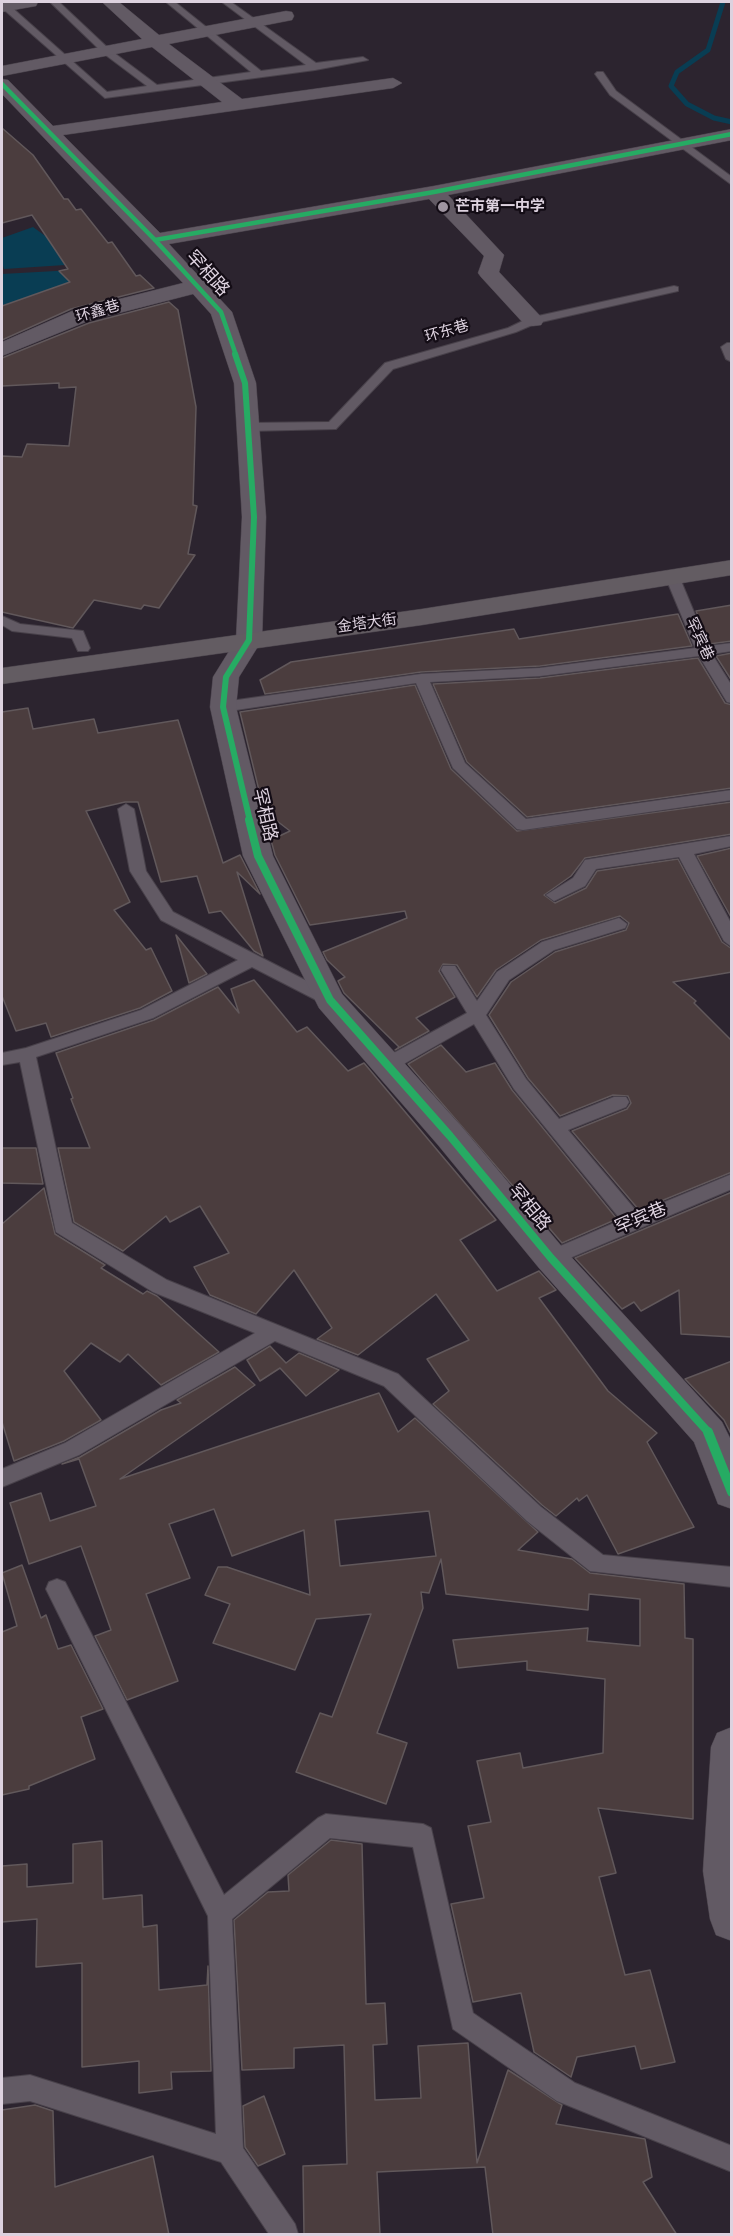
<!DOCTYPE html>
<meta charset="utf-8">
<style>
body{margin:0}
#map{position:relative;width:733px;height:2236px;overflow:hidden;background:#2c242f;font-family:"Roboto Condensed",sans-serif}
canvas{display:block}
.frame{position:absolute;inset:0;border:3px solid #ddd2df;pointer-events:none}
</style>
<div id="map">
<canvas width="733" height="2236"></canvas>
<div class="frame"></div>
</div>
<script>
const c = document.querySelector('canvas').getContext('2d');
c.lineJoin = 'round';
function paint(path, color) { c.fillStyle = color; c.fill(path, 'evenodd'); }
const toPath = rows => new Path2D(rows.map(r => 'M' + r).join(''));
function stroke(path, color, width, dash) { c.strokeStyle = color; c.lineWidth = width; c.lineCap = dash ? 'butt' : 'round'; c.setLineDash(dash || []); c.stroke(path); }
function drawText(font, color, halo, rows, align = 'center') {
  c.font = font + ' "Roboto Condensed","Noto Sans SC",sans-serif'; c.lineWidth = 4.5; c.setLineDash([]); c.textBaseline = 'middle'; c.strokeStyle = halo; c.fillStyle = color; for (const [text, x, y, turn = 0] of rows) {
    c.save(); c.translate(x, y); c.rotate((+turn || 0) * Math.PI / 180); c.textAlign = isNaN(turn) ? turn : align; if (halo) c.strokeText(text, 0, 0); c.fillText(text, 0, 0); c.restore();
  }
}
paint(toPath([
 [33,227,73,256,65,265,4,269,2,263,2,238],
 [74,270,76,284,6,313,2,306,2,274]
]), '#093d53');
stroke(toPath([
 [723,2,708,50,677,72,671,86,687,104,714,118,732,122]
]), '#093d53', 5);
const building = toPath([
 [2,128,33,155,64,199,68,199,76,210,81,209,108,243,112,242,136,276,140,275,154,288,71,309,2,340,2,306,70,282,59,271,68,269,32,215,2,223,2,128],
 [169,302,178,310,196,407,193,505,197,506,188,554,195,555,159,608,144,605,141,609,94,600,73,628,2,612,2,456,22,457,27,444,69,446,76,387,59,388,59,383,2,386,2,358,89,323,169,302],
 [732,605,732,641,709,644,696,611,732,605],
 [678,614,692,646,540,666,421,672,265,694,260,680,291,662,514,629,519,639,678,614],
 [732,653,732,681,716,656,732,653],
 [698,658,725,703,732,705,732,788,527,817,467,762,433,684,540,678,698,658],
 [415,685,451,769,517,831,732,802,732,834,585,858,571,876,544,895,555,903,586,888,597,871,678,859,722,942,732,949,732,972,673,982,696,1001,694,1003,732,1041,732,1172,639,1210,572,1131,627,1109,631,1103,628,1096,613,1095,560,1116,528,1078,489,1015,511,982,555,952,626,930,629,923,620,916,541,940,496,970,477,997,457,965,443,964,439,971,455,997,416,1018,429,1031,395,1050,399,1047,344,993,338,981,345,977,327,960,323,952,407,918,405,911,310,925,275,855,271,840,290,831,264,811,240,712,415,685],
 [28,708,33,729,94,719,98,733,178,720,223,863,240,855,260,894,237,872,263,956,254,951,221,911,209,913,197,876,161,882,138,802,125,802,86,811,130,902,114,910,146,950,151,948,172,991,140,1008,51,1037,46,1023,16,1031,2,996,2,712,28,708],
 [732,848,732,919,697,856,732,848],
 [176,935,207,974,189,983,176,935],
 [254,980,297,1032,307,1027,348,1071,364,1063,496,1220,460,1240,497,1291,539,1271,556,1290,539,1298,608,1391,657,1433,647,1442,694,1527,618,1554,587,1495,579,1501,577,1498,556,1516,542,1505,433,1404,449,1391,427,1359,469,1340,436,1294,358,1355,317,1339,332,1328,294,1270,256,1314,210,1295,194,1267,229,1253,200,1206,170,1222,166,1216,123,1251,74,1222,58,1148,90,1148,71,1099,73,1098,56,1053,154,1020,218,987,239,1013,231,989,254,980],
 [441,1045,466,1072,495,1063,512,1090,617,1219,562,1243,408,1064,441,1045],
 [2,1148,36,1148,43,1184,2,1183,2,1148],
 [44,1188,55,1234,105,1265,101,1268,143,1294,147,1291,157,1296,219,1352,161,1385,128,1354,120,1362,91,1343,64,1371,101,1420,64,1441,14,1461,2,1422,2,1224,44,1188],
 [732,1192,732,1337,681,1334,679,1290,641,1311,634,1302,622,1309,575,1258,732,1192],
 [270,1346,286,1363,299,1353,339,1370,306,1396,280,1368,260,1381,247,1360,270,1346],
 [732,1361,732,1436,724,1420,685,1379,732,1361],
 [235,1367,255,1385,120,1479,379,1393,398,1432,415,1418,538,1532,518,1550,572,1559,590,1573,684,1584,685,1638,693,1639,693,1819,598,1808,616,1873,599,1877,625,1975,650,1970,675,2062,641,2069,635,2046,577,2057,571,2077,534,2052,521,1993,473,2002,451,1904,484,1898,468,1826,491,1822,477,1761,520,1753,523,1768,603,1753,605,1679,527,1670,527,1661,458,1668,453,1640,588,1628,587,1641,640,1646,640,1599,589,1594,588,1610,446,1594,441,1559,429,1593,421,1592,423,1608,377,1733,407,1743,386,1804,296,1772,320,1713,332,1717,371,1614,316,1619,295,1670,213,1643,230,1604,205,1595,218,1567,227,1567,310,1595,304,1530,232,1556,214,1509,169,1524,190,1578,146,1594,178,1681,127,1700,95,1636,111,1630,81,1546,29,1564,10,1503,41,1493,50,1521,96,1506,79,1459,62,1464,80,1457,161,1410,181,1403,177,1400,235,1367],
 [429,1511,436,1556,340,1566,335,1520,429,1511],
 [22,1565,41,1618,46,1615,58,1649,71,1645,103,1709,81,1717,95,1759,29,1786,29,1789,2,1795,2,1632,17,1626,2,1573,22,1565],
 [331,1840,362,1844,366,2004,385,2003,387,2044,373,2045,375,2100,421,2098,418,2046,468,2043,477,2163,508,2070,562,2105,556,2124,645,2139,652,2177,643,2182,677,2235,493,2235,485,2167,377,2172,380,2235,304,2235,303,2166,347,2164,344,2045,294,2048,294,2068,242,2070,234,1920,268,1892,289,1891,288,1875,331,1840],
 [102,1841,103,1899,142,1895,143,1927,157,1925,159,1990,207,1985,208,1966,211,2071,171,2072,172,2089,139,2093,139,2061,82,2067,82,1963,36,1967,37,1919,2,1922,2,1866,27,1864,27,1887,73,1883,73,1844,102,1841],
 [264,2096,285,2154,258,2166,245,2147,243,2106,264,2096],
 [35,2105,53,2111,55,2187,153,2156,169,2235,2,2235,2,2110,35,2105]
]);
paint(building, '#4b3d3e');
stroke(building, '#61585b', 1.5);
const lane = toPath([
 [50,2,59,2,109,49,157,85,251,72,166,2,175,2,261,71,306,65,222,2,231,2,316,63,363,57,368,60,315,70,105,98,2,8,2,4,8,4,107,92,147,86,103,53,50,2],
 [597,72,603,72,616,91,732,177,732,185,610,95,595,74,597,72],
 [674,286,678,287,678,291,537,323,516,332,393,369,336,429,248,431,242,427,248,423,329,422,385,363,508,328,529,318,674,286],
 [727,343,732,343,732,362,726,359,721,347,727,343],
 [672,572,679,576,708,646,732,643,732,651,712,654,732,686,732,703,727,702,699,656,540,676,430,682,465,763,526,819,732,790,732,800,523,830,517,829,453,768,416,683,223,712,216,707,223,702,421,674,540,668,695,648,665,576,672,572],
 [2,616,20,624,83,631,90,648,88,651,78,651,72,638,12,631,2,625,2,616],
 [126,804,134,809,146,871,173,912,336,996,339,1000,336,1004,324,1004,252,967,153,1018,36,1057,72,1223,167,1280,398,1374,541,1507,603,1555,732,1567,732,1587,590,1571,527,1521,384,1386,275,1341,79,1455,2,1487,2,1469,65,1443,255,1333,153,1292,56,1232,20,1062,2,1065,2,1053,26,1048,141,1010,238,960,161,920,130,871,118,809,126,804],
 [732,836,732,846,694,854,732,925,732,947,724,941,679,857,596,869,585,886,554,901,546,895,573,878,585,860,732,836],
 [619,918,627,924,625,928,554,950,509,980,486,1015,526,1079,559,1119,614,1097,626,1097,629,1102,626,1107,568,1130,638,1213,732,1174,732,1189,551,1266,544,1263,541,1258,544,1253,621,1220,514,1089,474,1024,393,1070,387,1071,381,1070,378,1065,381,1060,467,1013,441,970,443,966,455,966,477,1001,497,972,542,942,619,918],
 [57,1579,65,1582,224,1895,318,1818,326,1814,423,1824,431,1828,473,2013,575,2083,732,2146,732,2172,557,2101,453,2029,413,1847,330,1838,232,1919,243,2148,295,2224,298,2234,269,2234,221,2162,30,2101,2,2104,2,2078,30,2075,216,2134,208,1916,46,1589,49,1582,57,1579]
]);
const street = toPath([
 [2,2,38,2,36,6,2,12,2,2],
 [102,2,119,2,159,35,286,11,292,12,294,16,292,20,169,44,242,99,393,78,402,83,393,88,63,135,160,233,434,186,732,129,732,140,448,195,504,255,499,272,544,320,541,325,533,326,525,325,481,277,478,273,484,256,429,199,169,244,232,312,256,383,266,517,262,640,239,677,236,707,273,856,342,994,462,1127,563,1248,722,1422,732,1442,732,1509,718,1504,694,1442,539,1268,438,1145,319,1008,243,856,210,707,213,677,236,640,242,517,234,383,211,314,193,294,88,321,2,356,2,342,72,311,183,283,2,94,2,79,8,80,53,126,222,102,152,47,2,76,2,66,142,39,102,2],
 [732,1727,732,1941,716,1935,710,1919,703,1871,711,1747,717,1733,732,1727]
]);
const secondary = toPath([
 [732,560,732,575,422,625,2,684,2,668,422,609,732,560]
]);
stroke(lane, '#48414a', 2);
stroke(street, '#48414a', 1);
stroke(secondary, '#48414a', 1);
paint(lane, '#625a64');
paint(street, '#625a64');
paint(secondary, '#635c62');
stroke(toPath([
 [2,84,155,240,221,312,236,355],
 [155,240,434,192,732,134]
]), '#26ab63', 4.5);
stroke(toPath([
 [235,354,245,383,254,517,249,640,226,677,223,707,250,821]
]), '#26ab63', 6);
stroke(toPath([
 [249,820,258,856,330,1000,450,1136,551,1258,709,1433]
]), '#26ab63', 8);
stroke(toPath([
 [708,1432,732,1492]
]), '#26ab63', 10);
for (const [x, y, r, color] of [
 [443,207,6,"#9f95a1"]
]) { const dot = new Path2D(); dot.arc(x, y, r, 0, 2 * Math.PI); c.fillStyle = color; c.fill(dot); stroke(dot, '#130c15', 2); }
drawText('bold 15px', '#ddd2df', '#130c15', [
 ["芒市第一中学",455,207]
], 'left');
drawText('15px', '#ddd2df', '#130c15', [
 ["环鑫巷",98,312,-16],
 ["环东巷",447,332,-16],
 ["金塔大街",367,624,-8],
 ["罕宾巷",699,639,65]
]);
drawText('18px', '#ddd2df', '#130c15', [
 ["罕相路",207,274,48],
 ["罕相路",264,815,77],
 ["罕相路",529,1208,50],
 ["罕宾巷",641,1219,-23]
]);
</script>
